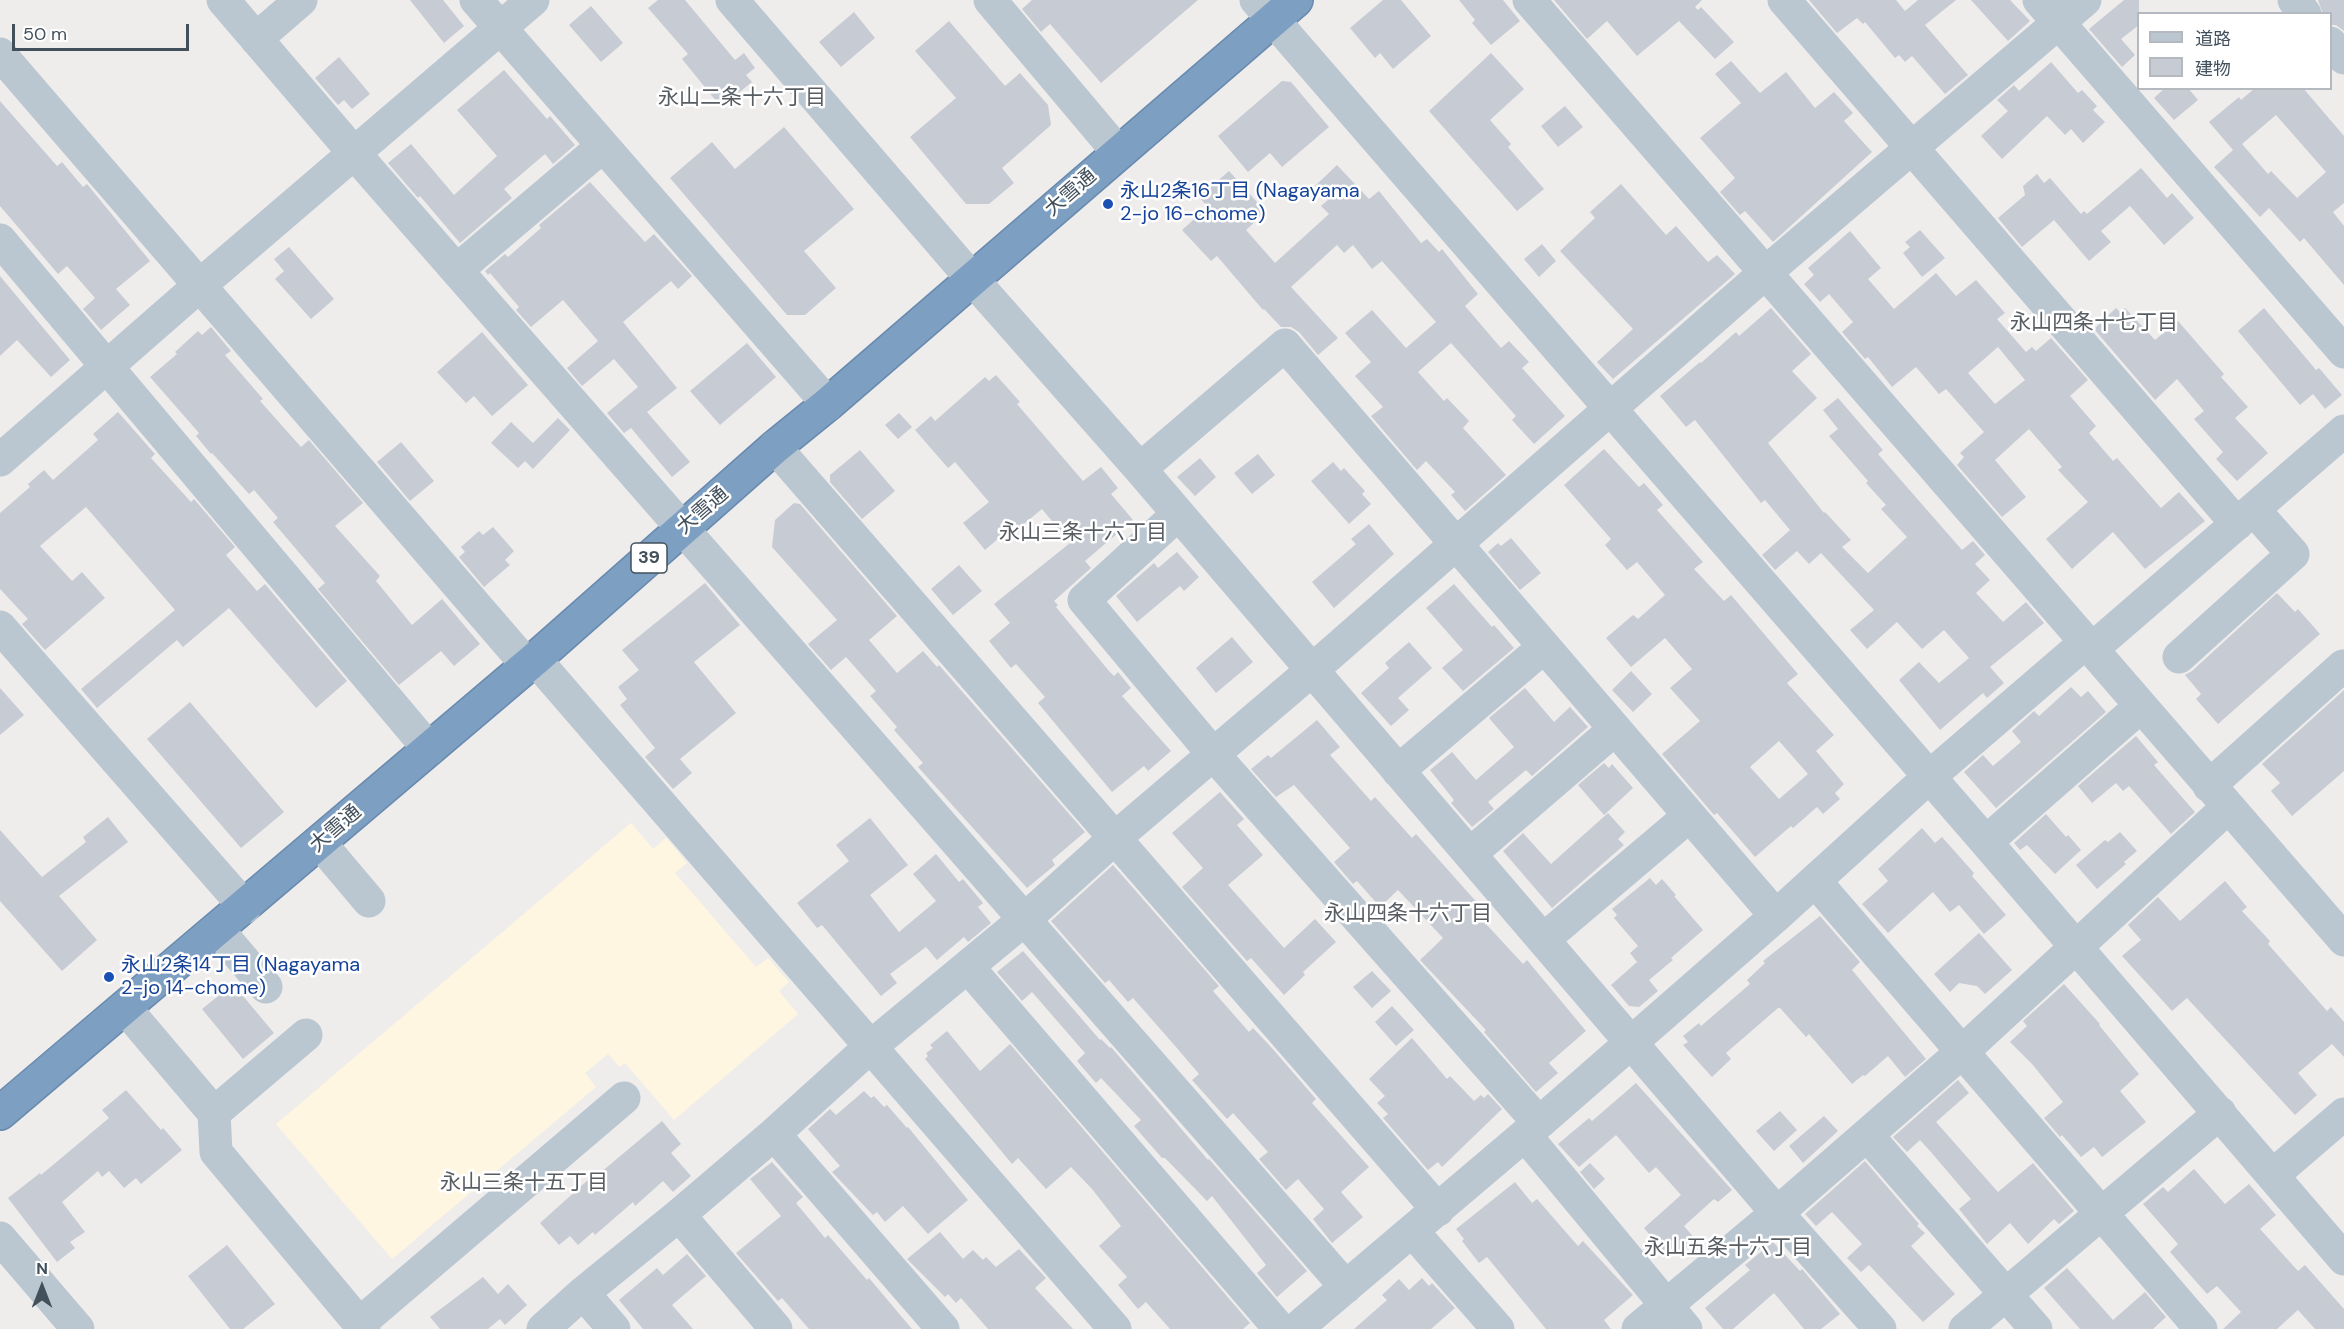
<!DOCTYPE html>
<meta charset="utf-8">
<style>
body{margin:0}
#map{position:relative;width:2344px;height:1329px;overflow:hidden;background:#efecec;font-family:"DM Sans","Noto Sans JP",sans-serif}
canvas{display:block}
.legend{position:absolute;left:2137px;top:12px;width:195px;height:78px;box-sizing:border-box;background:#fff;border:2px solid #b3b9be;margin:0;padding:8px 10px;list-style:none;font-size:18px;color:#42505c}
.legend li{display:flex;align-items:center;gap:12px;height:30px}
.legend b{width:30px;border:2px solid #b3b9be}
.north{position:absolute;left:12px;top:1257px;width:60px;height:60px;-webkit-text-stroke:4px #fff;paint-order:stroke;rotate:0deg;font-size:16px;font-weight:700;line-height:24px;text-align:center;color:#42505c}
.north::after{content:'';display:block;margin:auto;width:21px;height:27px;background:#42505c;clip-path:polygon(50% 0,100% 100%,50% 72%,0 100%)}
.scale{position:absolute;left:12px;top:24px;width:177px;height:27px;box-sizing:border-box;border:3px solid #42505c;border-top:0;padding-left:8px;font-size:18px;line-height:21px;white-space:nowrap;color:#42505c;-webkit-text-stroke:4px #fff;paint-order:stroke}
</style>
<div id="map">
<canvas width="2344" height="1329"></canvas>
<ul class="legend">
<li><b style="height:8px;background:#bac7d1"></b>道路</li>
<li><b style="height:16px;background:#c7cbd3"></b>建物</li>
</ul>
<div class="north">N</div>
<div class="scale">50 m</div>
</div>
<script>
const c = document.querySelector('canvas').getContext('2d');
c.lineJoin = 'round';
function paint(path, color) { c.fillStyle = color; c.fill(path, 'evenodd'); }
const toPath = rows => new Path2D(rows.map(r => 'M' + r).join(''));
function stroke(path, color, width, dash) { c.strokeStyle = color; c.lineWidth = width; c.lineCap = dash ? 'butt' : 'round'; c.setLineDash(dash || []); c.stroke(path); }
function drawText(font, color, halo, rows, align = 'center') {
  c.font = font + ' "DM Sans","Noto Sans JP",sans-serif'; c.lineWidth = 5; c.setLineDash([]); c.textBaseline = 'middle'; c.strokeStyle = halo; c.fillStyle = color; for (const [text, x, y, turn = 0] of rows) {
    c.save(); c.translate(x, y); c.rotate((+turn || 0) * Math.PI / 180); c.textAlign = isNaN(turn) ? turn : align; if (halo) c.strokeText(text, 0, 0); c.fillText(text, 0, 0); c.restore();
  }
}
paint(toPath([
 [631,823,653,849,666,838,687,863,675,873,756,967,768,958,789,982,779,991,798,1014,674,1120,625,1063,620,1067,608,1054,585,1073,596,1087,392,1259,276,1124]
]), '#fef6e1');
paint(toPath([
 [410,0,443,0,464,26,444,43],
 [658,0,685,0,735,60,744,53,755,68,746,75,752,82,721,107,682,59,688,54,648,8],
 [1032,0,1198,0,1101,83,1050,24,1041,32,1022,9],
 [1383,0,1401,0,1431,36,1393,69,1380,53,1375,58,1350,28],
 [1459,0,1503,0,1520,21,1491,45,1472,23,1475,20],
 [1554,0,1702,0,1695,7,1698,10,1701,7,1734,42,1715,59,1679,21,1637,56,1607,21,1587,39],
 [1809,0,1896,0,1905,11,1918,0,1956,0,1925,25,1968,75,1945,94,1912,56,1905,62,1899,55,1895,58,1865,22,1863,24,1857,18,1837,33],
 [1971,0,2010,0,2030,21,2008,41],
 [2124,0,2139,0,2139,25,2121,39,2135,55,2122,67,2089,29],
 [2318,0,2344,0,2344,31,2336,25,2331,25,2331,14,2323,14],
 [591,6,623,43,601,62,569,25],
 [854,12,875,38,841,67,819,42],
 [949,21,1005,86,1020,73,1048,105,1051,125,1002,168,1014,183,989,204,966,204,910,137,956,98,915,51],
 [1491,53,1524,89,1490,120,1511,144,1508,147,1544,189,1517,211,1429,111],
 [339,57,370,94,352,109,344,100,338,105,315,78],
 [1731,61,1760,93,1786,72,1815,108,1834,92,1853,113,1844,121,1872,152,1773,242,1745,211,1740,215,1720,192,1735,178,1700,138,1741,103,1715,74],
 [2051,62,2078,93,2082,90,2097,106,2093,110,2105,122,2083,143,2071,129,2065,135,2047,116,2002,159,1981,136,2008,111,1997,100,2014,85,2019,91],
 [504,70,547,119,550,116,575,145,553,164,545,154,504,189,512,198,460,243,420,196,418,198,388,163,411,144,454,195,497,156,457,110],
 [1282,81,1291,82,1329,127,1282,167,1270,153,1248,172,1218,136],
 [2165,88,2188,88,2198,100,2174,120,2154,98],
 [2255,88,2303,88,2344,136,2344,203,2333,212,2344,226,2344,285,2304,238,2300,242,2269,208,2260,217,2214,167,2233,150,2209,122,2239,97,2241,100],
 [2276,115,2326,172,2297,198,2271,171,2268,174,2242,144],
 [0,101,57,166,62,162,83,187,87,184,150,261,116,289,130,305,101,330,83,309,95,298,67,266,58,274,0,206],
 [1565,106,1583,127,1558,147,1541,126],
 [784,127,854,209,804,251,836,288,805,315,787,315,670,178,712,142,735,169],
 [1337,165,1369,199,1379,191,1421,243,1427,239,1439,252,1442,249,1478,294,1465,306,1501,348,1509,341,1529,362,1522,368,1565,416,1534,444,1512,420,1516,416,1451,343,1418,372,1444,401,1447,398,1469,421,1463,428,1506,475,1465,511,1451,495,1455,492,1426,461,1417,470,1371,416,1383,407,1355,376,1371,362,1345,333,1372,310,1406,348,1436,322,1382,261,1372,269,1353,245,1344,253,1337,245,1291,287,1338,338,1318,355,1299,332,1291,327,1281,327,1264,309,1263,310,1217,256,1211,261,1182,230,1208,207,1199,197,1229,171,1266,212,1246,230,1275,263,1329,214,1321,206,1328,200,1315,186],
 [2141,168,2167,198,2172,193,2194,218,2164,245,2130,206,2101,231,2111,242,2089,261,2054,220,2022,247,1998,218,2025,195,2023,186,2037,174,2044,183,2050,178,2081,214,2084,211,2087,214],
 [590,182,645,242,654,234,692,276,678,289,671,281,623,322,677,388,647,412,690,462,672,477,631,428,624,433,607,413,638,387,614,359,582,386,567,368,598,341,563,300,531,327,516,310,519,307,490,273,488,275,485,271,505,254,508,257,541,228,539,225],
 [1621,184,1666,235,1676,226,1708,262,1717,255,1735,274,1613,379,1597,362,1633,329,1560,251,1595,218,1590,212],
 [1920,230,1945,258,1922,277,1903,253,1910,247,1905,242],
 [1850,231,1881,268,1868,279,1894,309,1936,273,1956,296,1976,280,2005,313,1997,319,2026,352,2032,347,2036,351,2051,338,2088,380,2070,396,2096,426,2089,433,2113,461,2117,458,2161,508,2179,492,2205,521,2145,569,2113,532,2072,569,2046,539,2088,502,2058,470,2062,467,2029,429,1995,460,2026,497,2002,517,1957,465,1964,457,1960,453,1984,432,1946,389,1939,394,1916,367,1892,387,1868,357,1865,359,1842,332,1853,322,1829,294,1820,302,1804,284,1814,275,1808,268],
 [1998,347,2025,380,1995,404,1968,373],
 [1542,244,1556,261,1539,277,1524,259],
 [289,247,334,299,311,319,275,279,284,271,274,259],
 [0,276,70,360,51,377,17,340,0,356],
 [1771,308,1811,354,1792,371,1817,398,1768,443,1824,513,1825,512,1851,540,1842,547,1868,573,1907,537,1881,509,1886,505,1866,483,1868,481,1829,436,1838,429,1823,410,1838,398,1883,450,1878,454,1962,550,1973,541,1985,555,1975,564,1990,580,1976,593,2003,622,2026,602,2044,623,1990,667,2004,683,1987,698,1983,693,1940,730,1899,680,1919,662,1939,683,1969,658,1944,630,1922,649,1897,622,1867,649,1850,630,1874,610,1821,553,1809,564,1797,551,1775,570,1762,555,1790,530,1765,500,1761,503,1695,420,1686,427,1660,396,1700,362,1701,363,1736,332,1739,336],
 [2116,308,2120,312,2125,308,2155,340,2178,321,2224,374,2221,377,2248,407,2235,418,2268,453,2237,481,2216,459,2223,452,2194,419,2204,411,2177,379,2155,400,2094,329],
 [2264,308,2316,370,2319,368,2342,395,2325,409,2313,394,2300,405,2238,331],
 [211,327,231,351,225,355,263,399,260,401,301,447,309,440,363,503,335,526,380,576,376,581,412,625,442,599,480,644,454,666,441,651,399,685,318,589,325,583,273,522,278,518,254,490,249,494,212,453,211,454,196,436,199,433,150,377,177,354,175,352,198,331,202,335],
 [482,332,528,385,492,416,474,396,466,403,437,372],
 [747,343,776,377,720,425,690,391],
 [996,375,1020,402,1017,404,1083,481,1101,467,1118,488,1111,494,1133,520,1085,561,1091,568,1054,601,1058,605,1056,607,1109,671,1114,676,1118,672,1131,688,1122,696,1171,751,1148,771,1144,766,1112,792,1038,703,1045,697,1016,664,1011,668,989,641,1010,623,994,604,1070,543,1042,509,1002,542,999,538,985,550,963,523,989,502,955,462,948,468,915,430,931,416,935,421,985,377,989,381],
 [118,412,155,454,151,458,191,502,194,499,235,547,226,555,257,591,265,584,347,681,316,708,229,608,183,647,177,640,97,708,81,689,175,610,86,507,40,546,72,581,82,572,105,598,45,650,22,624,28,619,0,589,0,513,30,487,28,484,44,470,53,480,98,440,93,434],
 [899,413,912,427,898,439,885,425],
 [558,418,570,430,533,469,525,461,518,468,491,443,511,422,533,443],
 [401,442,434,481,410,501,377,462],
 [1604,449,1639,487,1644,483,1663,505,1657,510,1703,562,1694,569,1724,601,1731,595,1798,674,1787,683,1834,735,1816,751,1844,784,1835,793,1840,799,1823,814,1817,807,1793,828,1791,826,1755,857,1717,813,1714,815,1662,754,1700,721,1670,688,1692,669,1665,638,1631,667,1606,638,1633,615,1638,619,1665,595,1637,562,1627,570,1605,545,1611,539,1564,485],
 [1779,741,1808,774,1779,799,1750,767],
 [860,450,895,491,862,519,830,482,830,475],
 [1258,454,1275,475,1252,494,1234,473],
 [1200,458,1216,477,1195,496,1177,477],
 [1333,462,1341,471,1344,468,1365,491,1362,494,1371,504,1349,524,1311,481],
 [794,503,800,504,897,616,869,640,897,673,923,651,937,667,939,665,1085,832,1052,860,1055,865,1027,888,918,767,923,763,894,730,897,727,870,696,876,691,846,657,831,670,808,644,837,620,772,547,775,520],
 [1369,524,1394,554,1334,608,1312,582,1356,544,1351,539],
 [493,527,514,551,505,560,510,565,484,587,459,557,465,552,461,547,479,531,483,535],
 [1511,538,1541,573,1520,590,1488,552,1498,543,1501,546],
 [1177,552,1199,577,1184,591,1180,586,1137,622,1116,596,1154,563,1158,568],
 [959,565,982,591,953,615,931,589],
 [705,583,740,625,694,662,736,713,680,759,692,773,673,789,645,757,655,748,620,705,627,699,618,687,639,670,622,650],
 [1454,584,1492,627,1494,625,1514,648,1463,691,1442,668,1463,650,1426,608],
 [2277,593,2295,612,2298,609,2320,634,2218,724,2196,699,2201,694,2185,675,2192,671],
 [1232,637,1253,662,1216,693,1196,668],
 [1409,642,1432,668,1398,698,1409,710,1391,726,1361,693,1389,668,1385,663],
 [1631,671,1652,694,1633,712,1612,690],
 [2071,687,2081,697,2088,691,2106,712,1996,808,1964,772,1983,755,1993,766,2021,742,2012,731,2034,711,2039,716],
 [0,688,24,715,0,735],
 [1525,688,1554,722,1570,707,1588,727,1532,776,1526,770,1488,802,1494,809,1472,827,1451,803,1454,800,1430,770,1452,752,1476,780,1514,747,1489,718],
 [2344,690,2344,771,2292,816,2271,791,2280,783,2262,764],
 [190,702,284,812,241,848,147,739],
 [1317,720,1340,747,1330,755,1371,801,1375,797,1412,838,1416,834,1480,906,1474,911,1523,964,1527,960,1586,1031,1549,1063,1558,1073,1536,1092,1484,1032,1486,1030,1420,960,1443,938,1398,890,1380,907,1357,881,1353,884,1334,862,1350,848,1294,785,1276,797,1251,769,1268,755,1271,758],
 [2136,736,2158,762,2154,765,2195,812,2171,834,2129,786,2123,791,2116,783,2092,803,2078,786],
 [1604,763,1609,768,1612,764,1633,788,1604,815,1578,785],
 [1220,792,1244,819,1237,825,1263,855,1228,885,1284,948,1315,919,1336,942,1303,972,1305,975,1284,995,1251,958,1247,961,1182,887,1203,868,1172,833],
 [1608,813,1625,832,1618,839,1624,845,1552,908,1503,851,1523,833,1551,864],
 [2046,814,2066,837,2068,835,2081,850,2055,874,2027,845,2020,850,2014,843],
 [108,817,128,842,59,896,97,940,62,971,0,901,0,830,42,877,86,842,83,837],
 [870,818,908,865,870,895,899,932,936,901,913,874,936,854,959,882,963,879,983,903,978,907,991,923,968,942,964,937,937,960,926,947,890,974,897,983,881,996,822,925,817,928,797,903,849,861,836,845],
 [1922,828,1935,843,1942,837,1974,873,1972,876,2006,915,1984,934,1959,905,1950,912,1933,892,1888,933,1862,904,1888,881,1878,869],
 [2120,832,2137,851,2124,862,2126,864,2097,889,2076,865,2105,840,2108,842],
 [1113,865,1219,986,1213,991,1249,1032,1253,1028,1271,1047,1316,1099,1312,1103,1369,1167,1341,1192,1363,1217,1332,1243,1313,1219,1324,1209,1298,1179,1286,1190,1259,1159,1268,1152,1233,1113,1227,1119,1192,1080,1199,1074,1176,1047,1133,998,1128,1002,1109,980,1105,983,1051,921],
 [1650,878,1656,885,1662,879,1676,895,1674,896,1703,930,1671,958,1673,960,1649,980,1658,991,1639,1007,1629,1006,1611,985,1637,962,1630,953,1638,946,1614,918,1617,915,1612,909],
 [2225,881,2247,907,2242,911,2270,941,2268,944,2327,1011,2331,1007,2344,1022,2344,1057,2332,1044,2298,1073,2317,1095,2295,1115,2187,998,2172,1011,2122,956,2141,940,2128,925,2158,897,2180,921],
 [1820,916,1860,962,1852,970,1926,1059,1905,1077,1888,1056,1865,1076,1863,1075,1852,1084,1809,1034,1806,1037,1780,1008,1778,1008,1726,1053,1731,1059,1712,1077,1683,1045,1688,1042,1683,1036,1699,1023,1701,1026,1750,984,1747,980,1765,963,1763,961],
 [1979,933,2012,970,1985,994,1977,986,1959,983,1950,992,1934,974],
 [1023,951,1100,1040,1101,1039,1110,1048,1111,1047,1208,1160,1209,1159,1307,1271,1277,1297,1257,1273,1266,1265,1212,1196,1207,1201,1165,1158,1162,1158,1134,1126,1141,1120,1101,1078,1096,1083,1077,1061,1085,1053,1032,992,1022,1001,997,972],
 [1372,971,1391,991,1372,1008,1353,987],
 [233,984,274,1033,243,1059,202,1009],
 [2064,984,2100,1024,2099,1025,2139,1074,2120,1091,2146,1122,2102,1157,2094,1147,2081,1157,2062,1135,2060,1137,2044,1118,2063,1102,2032,1064,2010,1042,2027,1026,2023,1021],
 [1392,1006,1414,1030,1396,1046,1375,1022],
 [947,1031,980,1071,1010,1044,1250,1323,1243,1329,1170,1329,1146,1302,1138,1309,1118,1285,1127,1277,1099,1246,1121,1226,1092,1189,1071,1167,1046,1189,1018,1158,1012,1164,925,1059,928,1056,926,1053,933,1048,930,1045],
 [1412,1038,1447,1079,1450,1076,1474,1101,1481,1095,1484,1098,1488,1094,1502,1109,1442,1167,1438,1162,1428,1170,1383,1118,1388,1114,1377,1103,1385,1096,1369,1079],
 [1958,1080,1969,1093,1936,1122,1998,1192,2033,1163,2074,1211,2059,1224,2054,1219,2028,1244,2010,1223,1987,1244,1959,1209,1971,1199,1930,1151,1920,1140,1907,1152,1893,1137],
 [1636,1083,1732,1190,1718,1202,1714,1199,1684,1226,1696,1240,1678,1255,1673,1249,1666,1255,1644,1228,1681,1195,1656,1167,1649,1173,1616,1135,1579,1167,1558,1144,1589,1118,1592,1121],
 [126,1090,161,1130,163,1128,182,1150,141,1184,136,1178,124,1188,109,1171,102,1177,98,1171,62,1202,85,1232,70,1242,75,1248,57,1262,8,1198,40,1173,41,1175,109,1118,102,1110],
 [864,1091,871,1098,874,1096,884,1107,887,1105,907,1128,908,1127,968,1200,928,1234,903,1206,885,1222,877,1212,873,1215,832,1172,840,1166,808,1129,830,1109,836,1115],
 [1780,1111,1797,1130,1774,1151,1756,1131],
 [1824,1116,1838,1131,1803,1163,1789,1146],
 [662,1121,681,1144,671,1153,691,1176,673,1192,663,1181,635,1206,633,1202,595,1235,593,1232,578,1245,570,1236,559,1245,540,1223,598,1171,600,1173],
 [1865,1161,1919,1224,1917,1226,1925,1233,1911,1246,1955,1294,1923,1322,1869,1265,1861,1272,1847,1258,1862,1244,1832,1212,1816,1226,1805,1214],
 [772,1162,803,1197,796,1203,825,1238,828,1235,867,1280,869,1278,912,1329,809,1329,782,1298,778,1301,736,1253,781,1216,750,1179],
 [1590,1163,1605,1179,1594,1189,1580,1172],
 [2194,1169,2225,1204,2249,1184,2276,1215,2260,1229,2298,1271,2305,1265,2344,1309,2344,1329,2315,1329,2298,1310,2277,1329,2223,1329,2241,1312,2217,1286,2207,1294,2170,1252,2178,1244,2143,1204,2163,1187,2168,1192],
 [1515,1182,1532,1203,1537,1199,1578,1246,1583,1241,1633,1295,1604,1320,1611,1329,1546,1329,1487,1257,1479,1263,1462,1241,1464,1239,1456,1229],
 [940,1232,963,1259,973,1250,983,1260,986,1257,996,1267,1019,1249,1046,1278,1035,1288,1073,1329,988,1329,961,1298,956,1303,948,1294,945,1297,907,1259],
 [1773,1242,1800,1271,1802,1269,1840,1314,1821,1329,1804,1329,1774,1293,1733,1329,1723,1329,1705,1308,1750,1270,1745,1265],
 [227,1245,275,1304,243,1329,230,1329,188,1276],
 [687,1254,706,1276,672,1305,693,1329,643,1329,619,1300,657,1268,663,1275],
 [2067,1268,2113,1320,2145,1292,2166,1317,2153,1329,2080,1329,2044,1288],
 [483,1277,498,1294,508,1284,527,1305,505,1325,500,1319,488,1329,440,1329,430,1317],
 [1422,1278,1429,1286,1432,1283,1455,1308,1431,1329,1354,1329,1387,1300,1382,1295,1399,1279,1409,1290]
]), '#c7cbd3');
const highway = toPath([
 [0,1113,535,659,775,447,828,404,1296,0]
]);
stroke(highway, '#688aae', 36);
stroke(toPath([
 [223,0,354,153,1346,1287],
 [476,0,828,404],
 [732,0,973,280,1140,469,1777,1213,1880,1329],
 [990,0,1118,152],
 [1256,0,1986,842,2344,1259],
 [1529,0,2344,940],
 [1784,0,2237,524],
 [2039,0,2344,352],
 [2294,0,2305,14],
 [256,39,301,0],
 [2330,43,2344,58],
 [0,54,527,665],
 [0,240,429,749],
 [457,270,603,146],
 [775,447,1438,1210],
 [0,460,199,286,533,0],
 [1140,469,1285,345,1776,916],
 [1177,515,1084,600,1213,754,1539,1123],
 [0,627,245,907],
 [2092,649,2344,431],
 [2179,657,2293,554,2254,510],
 [535,659,1115,1329],
 [1398,771,1544,647],
 [2209,786,2343,666],
 [1986,842,2141,706],
 [320,843,369,901],
 [1470,854,1615,729],
 [1815,881,2201,1329],
 [218,930,266,987],
 [1544,939,1689,816],
 [968,967,1280,1329],
 [125,1008,214,1113],
 [306,1035,214,1113,216,1152,364,1329],
 [774,1134,943,1329],
 [1525,1135,1686,1329],
 [1867,1135,2036,1329],
 [2273,1175,2344,1114],
 [679,1215,776,1329],
 [1413,1232,1498,1329],
 [0,1238,78,1329],
 [583,1293,614,1329],
 [359,1324,624,1098],
 [543,1329,583,1293,679,1215,774,1134,869,1048,1025,919,1115,838,1311,671,1765,273,2085,0],
 [1296,1329,1539,1123,1776,916,1929,777,2086,642],
 [1638,1329,1777,1213,1962,1052,2227,808],
 [1965,1329,2220,1113]
]), '#bac7d1', 33);
stroke(highway, '#7d9fc2', 33);
for (const [x, y, r, color] of [
 [1108,204,6,"#1a4fb4"],
 [109,977,6,"#1a4fb4"]
]) { const dot = new Path2D(); dot.arc(x, y, r, 0, 2 * Math.PI); c.fillStyle = color; c.fill(dot); stroke(dot, '#fff', 2); }
for (const [x, y, w] of [
 [649,558,36]
]) { const box = new Path2D(); box.roundRect(x - w / 2, y - 15, w, 30, 4.5); c.fillStyle = '#fff'; c.fill(box); stroke(box, '#42505c', 1.5); }
drawText('bold 18px', '#42505c', null, [
 ["39",649,558]
]);
drawText('20px', '#164399', '#fff', [
 ["永山2条16丁目 (Nagayama",1120,192],
 ["2-jo 16-chome)",1120,215],
 ["永山2条14丁目 (Nagayama",121,966],
 ["2-jo 14-chome)",121,989]
], 'left');
drawText('20px', '#42505c', '#fff', [
 ["大雪通",1071,193,-41],
 ["大雪通",703,511,-41],
 ["大雪通",336,829,-41]
]);
drawText('21px', '#585d62', '#fff', [
 ["永山二条十六丁目",742,98],
 ["永山四条十七丁目",2094,323],
 ["永山三条十六丁目",1083,533],
 ["永山四条十六丁目",1408,914],
 ["永山三条十五丁目",524,1183],
 ["永山五条十六丁目",1728,1248]
]);
</script>
